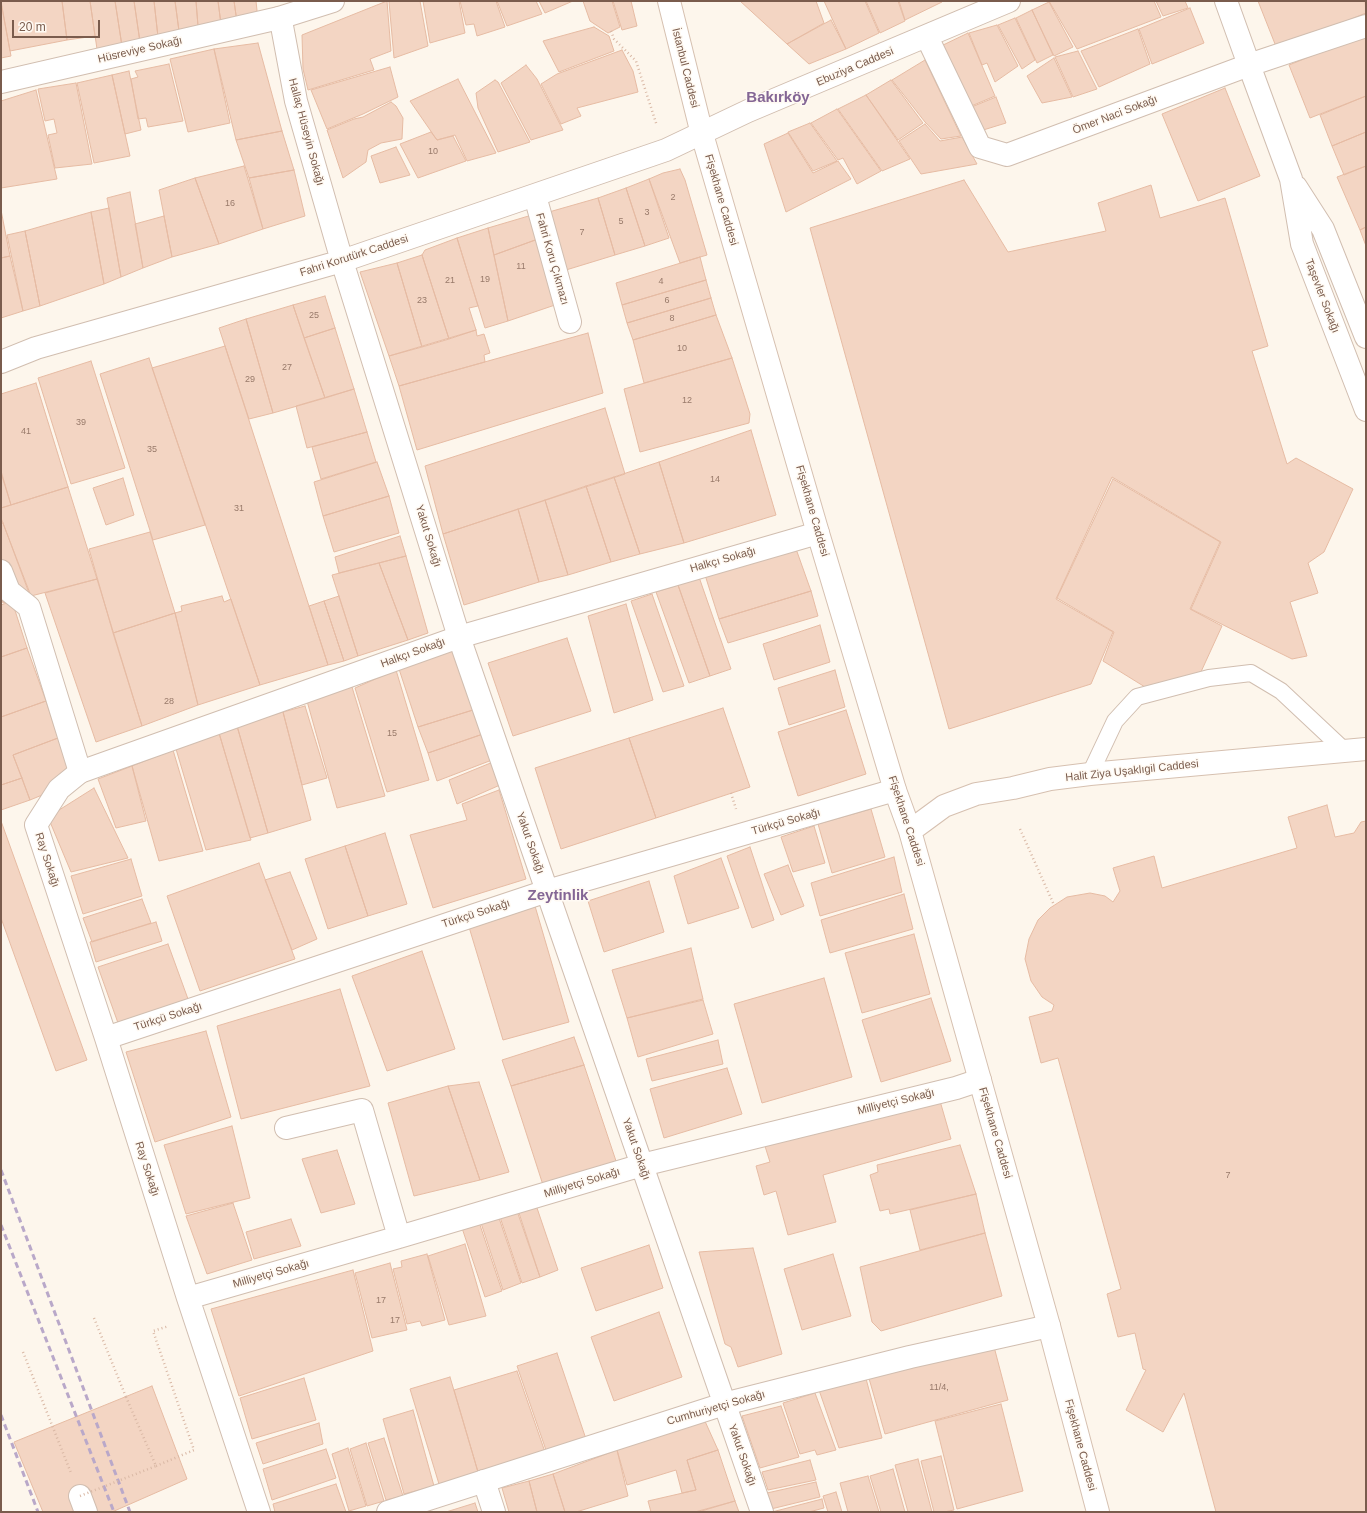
<!DOCTYPE html>
<meta charset="utf-8">
<style>
body{margin:0}
#map{position:relative;width:1367px;height:1513px;overflow:hidden;background:#fdf6ec;font-family:Helvetica,sans-serif}
canvas{display:block}
.frame{position:absolute;inset:0;border:2px solid #7a5c4d;pointer-events:none}
.scale{position:absolute;left:12px;top:20px;width:88px;height:18px;box-sizing:border-box;border:2px solid #7a5c4d;border-top:0;padding-left:5px;font-size:12px;line-height:14px;white-space:nowrap;color:#7a5c4d;-webkit-text-stroke:3px #fffaf3;paint-order:stroke}
</style>
<div id="map">
<canvas width="1367" height="1513"></canvas>
<div class="frame"></div>
<div class="scale">20 m</div>
</div>
<script>
const c = document.querySelector('canvas').getContext('2d');
c.lineJoin = 'round';
function paint(path, color) { c.fillStyle = color; c.fill(path, 'evenodd'); }
const toPath = rows => new Path2D(rows.map(r => 'M' + r).join(''));
function stroke(path, color, width, dash) { c.strokeStyle = color; c.lineWidth = width; c.lineCap = dash ? 'butt' : 'round'; c.setLineDash(dash || []); c.stroke(path); }
function drawText(font, color, halo, rows, align = 'center') {
  c.font = font + ' Helvetica,sans-serif'; c.lineWidth = 3; c.setLineDash([]); c.textBaseline = 'middle'; c.strokeStyle = halo; c.fillStyle = color; for (const [text, x, y, turn = 0] of rows) {
    c.save(); c.translate(x, y); c.rotate((+turn || 0) * Math.PI / 180); c.textAlign = isNaN(turn) ? turn : align; if (halo) c.strokeText(text, 0, 0); c.fillText(text, 0, 0); c.restore();
  }
}
const building = toPath([
 [1,1,62,1,67,40,10,51,1,1],
 [62,1,90,1,95,36,67,40,62,1],
 [90,1,115,1,122,46,97,49,90,1],
 [115,1,134,1,140,42,122,46,115,1],
 [134,1,154,1,158,37,140,42,134,1],
 [154,1,175,1,179,31,158,37,154,1],
 [175,1,196,1,198,26,179,31,175,1],
 [196,1,218,1,221,24,198,26,196,1],
 [218,1,234,1,237,22,221,24,218,1],
 [234,1,256,1,258,20,237,22,234,1],
 [387,1,391,51,370,59,374,70,308,90,303,69,302,35,387,1],
 [391,1,420,1,428,46,394,58,389,2,391,1],
 [423,1,459,1,465,33,430,43,423,1],
 [460,1,496,1,505,27,477,36,474,24,466,25,460,1],
 [497,1,536,1,542,14,507,26,497,1],
 [539,1,573,1,545,13,539,1],
 [583,1,612,1,620,27,608,33,590,21,583,1],
 [613,1,631,1,637,26,622,30,613,1],
 [740,1,816,1,824,23,787,44,740,1],
 [824,1,865,1,879,33,846,49,824,1],
 [866,1,898,1,905,21,880,33,866,1],
 [899,1,941,1,942,2,905,20,899,1],
 [1049,1,1154,1,1161,17,1077,49,1049,1],
 [1156,1,1185,1,1188,8,1163,16,1156,1],
 [1258,1,1365,1,1366,13,1277,49,1258,1],
 [1049,2,1073,47,1054,56,1032,10,1049,2],
 [1,3,11,56,1,58,1,3],
 [1190,8,1204,43,1152,64,1139,29,1190,8],
 [1032,10,1053,55,1037,63,1016,18,1032,10],
 [1015,18,1035,60,1022,69,998,25,1015,18],
 [831,20,846,49,809,64,787,44,831,20],
 [997,25,1018,66,995,82,987,63,982,65,969,33,997,25],
 [594,27,609,36,614,51,559,72,543,41,594,27],
 [1138,29,1150,64,1099,87,1081,51,1138,29],
 [968,33,995,96,969,107,939,47,968,33],
 [1366,34,1366,96,1310,118,1289,65,1366,34],
 [258,43,282,131,236,140,214,49,258,43],
 [214,49,230,123,188,132,170,59,214,49],
 [622,50,633,71,638,92,577,108,581,116,561,124,541,84,557,74,622,50],
 [1078,51,1097,89,1073,97,1055,57,1078,51],
 [1054,58,1072,97,1042,103,1027,76,1054,58],
 [925,60,961,136,941,139,925,122,892,80,925,60],
 [169,64,183,121,148,127,146,118,138,119,131,79,138,77,135,71,169,64],
 [526,65,537,79,563,130,531,140,501,83,526,65],
 [390,67,398,97,363,114,327,129,311,90,390,67],
 [129,71,141,130,125,134,112,75,129,71],
 [112,75,130,156,94,163,77,83,112,75],
 [458,79,496,153,467,161,455,135,437,140,410,101,458,79],
 [495,80,498,82,530,142,498,152,478,108,476,93,495,80],
 [891,80,923,123,898,140,866,95,891,80],
 [76,83,92,164,55,168,48,135,57,133,54,119,45,121,38,89,76,83],
 [1225,88,1260,176,1198,201,1162,114,1225,88],
 [36,90,57,179,1,188,1,101,36,90],
 [866,95,910,159,882,171,838,109,866,95],
 [1366,96,1366,132,1332,146,1320,115,1366,96],
 [996,97,1006,123,980,131,969,108,996,97],
 [391,102,396,106,403,118,402,139,381,143,368,150,366,162,343,178,327,130,354,119,363,117,391,102],
 [837,109,881,171,857,184,843,158,838,160,811,123,837,109],
 [810,123,837,161,813,171,788,132,810,123],
 [925,124,940,141,962,137,977,164,921,174,899,141,925,124],
 [282,131,294,170,249,178,236,140,282,131],
 [431,132,437,140,453,136,466,161,418,178,400,144,431,132],
 [1366,132,1366,166,1344,175,1332,146,1366,132],
 [788,133,813,173,838,161,851,179,786,212,764,144,788,133],
 [396,147,410,175,380,183,371,156,396,147],
 [244,166,263,229,219,244,195,178,244,166],
 [1366,166,1366,227,1360,230,1337,177,1366,166],
 [680,169,685,180,707,255,680,263,649,179,663,173,680,169],
 [294,170,305,216,263,229,249,178,294,170],
 [195,178,219,244,172,257,159,190,195,178],
 [649,179,669,238,645,246,626,188,649,179],
 [964,180,1008,252,1106,231,1098,203,1151,185,1160,218,1225,198,1268,346,1252,351,1287,464,1296,458,1353,489,1324,552,1308,563,1318,593,1290,602,1307,656,1292,659,1191,609,1221,542,1112,477,1056,599,1113,632,1091,684,949,729,810,228,964,180],
 [626,188,645,246,615,255,598,198,626,188],
 [130,192,143,268,121,277,107,198,130,192],
 [598,198,615,255,566,270,549,212,598,198],
 [109,208,121,277,104,284,91,212,109,208],
 [1,210,10,256,1,258,1,210],
 [91,212,104,284,40,306,25,231,91,212],
 [532,215,538,239,494,255,488,228,532,215],
 [164,216,172,257,143,268,135,224,164,216],
 [1366,227,1366,246,1360,230,1366,227],
 [488,228,508,321,485,328,457,238,488,228],
 [25,231,40,306,23,311,7,235,25,231],
 [457,238,478,306,469,308,476,330,449,339,422,255,425,250,457,238],
 [538,239,555,305,508,321,494,255,538,239],
 [422,255,449,339,422,347,397,263,422,255],
 [10,256,23,311,1,318,1,258,10,256],
 [700,257,706,280,622,305,616,283,700,257],
 [397,263,422,347,389,356,360,272,397,263],
 [706,280,711,298,627,323,622,305,706,280],
 [325,296,335,328,304,338,293,305,325,296],
 [711,298,716,315,633,340,627,323,711,298],
 [293,305,325,398,273,413,246,319,293,305],
 [716,315,732,358,644,383,633,340,716,315],
 [246,319,273,413,249,419,219,328,246,319],
 [335,328,354,389,325,398,304,338,335,328],
 [476,330,477,336,484,334,490,353,484,355,485,362,399,386,389,356,476,330],
 [588,333,603,393,417,450,399,386,588,333],
 [225,346,328,665,260,685,152,368,225,346],
 [149,358,205,525,153,540,100,374,149,358],
 [732,358,750,414,749,423,640,452,624,389,732,358],
 [91,361,125,468,71,484,38,378,91,361],
 [36,383,68,487,11,505,1,471,1,394,36,383],
 [354,389,367,432,307,448,296,406,354,389],
 [605,408,625,474,443,534,425,466,605,408],
 [751,430,776,515,684,543,659,462,751,430],
 [367,432,376,462,321,479,312,447,367,432],
 [377,462,389,496,323,516,314,482,377,462],
 [659,462,684,543,640,554,614,477,659,462],
 [1,473,11,505,1,508,1,473],
 [614,477,640,554,611,562,586,486,614,477],
 [123,478,134,515,106,525,93,488,123,478],
 [1113,479,1220,542,1190,609,1222,626,1200,674,1145,687,1103,661,1114,632,1057,598,1113,479],
 [586,486,611,562,568,575,545,500,586,486],
 [68,487,97,579,31,596,1,518,1,508,68,487],
 [389,496,399,533,334,552,323,516,389,496],
 [545,500,568,575,539,582,518,509,545,500],
 [518,509,539,582,464,605,443,534,518,509],
 [3,523,29,593,3,603,1,598,1,524,3,523],
 [150,532,175,613,113,633,89,549,150,532],
 [400,536,406,556,339,573,335,557,400,536],
 [795,546,811,591,719,619,705,575,795,546],
 [406,556,428,633,408,640,379,563,406,556],
 [379,563,408,640,358,656,332,575,379,563],
 [699,577,731,669,710,676,678,585,699,577],
 [97,579,142,726,96,742,45,593,97,579],
 [678,585,710,676,689,683,656,592,678,585],
 [811,591,818,616,728,643,719,619,811,591],
 [652,594,684,686,663,692,631,601,652,594],
 [222,596,224,602,231,599,260,685,198,705,175,613,182,611,181,606,222,596],
 [339,596,358,656,344,661,324,601,339,596],
 [12,601,27,648,1,657,1,605,12,601],
 [324,601,344,661,328,665,309,606,324,601],
 [626,604,653,700,614,713,588,616,626,604],
 [175,613,198,705,142,726,113,633,175,613],
 [820,625,830,662,774,680,763,644,820,625],
 [567,638,591,711,513,736,488,663,567,638],
 [27,648,46,701,1,717,1,657,27,648],
 [452,648,473,710,418,727,399,669,452,648],
 [396,670,429,780,387,792,355,688,396,670],
 [835,670,845,707,789,725,778,688,835,670],
 [352,687,385,796,337,808,307,701,352,687],
 [46,701,58,738,13,755,22,778,1,785,1,717,46,701],
 [305,706,327,778,302,785,283,712,305,706],
 [723,708,750,787,656,818,629,738,723,708],
 [473,710,483,734,428,753,418,727,473,710],
 [846,710,866,774,798,796,778,732,846,710],
 [283,712,311,820,268,833,237,726,283,712],
 [237,726,268,833,250,838,219,733,237,726],
 [219,733,251,840,206,850,176,749,219,733],
 [483,734,492,760,437,781,428,753,483,734],
 [58,738,71,772,52,791,30,800,13,755,58,738],
 [629,738,656,818,561,849,535,768,629,738],
 [173,750,203,851,159,861,132,766,173,750],
 [493,762,500,785,457,804,449,780,493,762],
 [132,766,146,821,116,828,98,779,132,766],
 [22,778,30,800,1,810,1,785,22,778],
 [94,788,128,858,71,872,48,817,94,788],
 [499,790,526,879,433,908,410,835,467,820,462,804,499,790],
 [1327,805,1335,837,1354,833,1361,822,1366,821,1366,1512,1216,1512,1184,1393,1163,1432,1126,1410,1146,1370,1143,1369,1135,1333,1118,1337,1107,1294,1121,1289,1058,1058,1041,1063,1029,1017,1052,1011,1054,1005,1042,997,1031,981,1025,959,1029,939,1038,920,1050,908,1067,897,1090,893,1105,896,1113,902,1120,891,1113,868,1154,856,1162,888,1297,848,1288,817,1327,805],
 [871,809,885,857,832,873,818,824,871,809],
 [1,821,87,1060,56,1071,1,918,1,821],
 [814,826,825,863,793,872,781,837,814,826],
 [385,833,407,904,368,916,345,846,385,833],
 [345,846,368,916,328,929,305,859,345,846],
 [750,847,774,920,752,928,727,856,750,847],
 [894,857,902,892,820,916,811,883,894,857],
 [721,858,739,908,688,924,674,876,721,858],
 [131,859,142,896,83,914,71,876,131,859],
 [259,863,295,959,200,991,167,896,259,863],
 [788,865,804,906,781,915,764,874,788,865],
 [290,872,317,939,292,950,265,880,290,872],
 [649,881,664,932,604,952,588,901,649,881],
 [904,894,913,929,830,953,821,920,904,894],
 [142,899,151,923,92,942,83,918,142,899],
 [535,906,569,1022,503,1040,469,927,535,906],
 [156,922,162,941,96,962,90,942,156,922],
 [914,934,930,994,862,1013,845,953,914,934],
 [168,944,188,999,118,1023,98,967,168,944],
 [691,948,703,999,627,1018,612,970,691,948],
 [422,951,455,1049,387,1071,352,976,422,951],
 [824,978,852,1077,762,1103,734,1004,824,978],
 [340,989,370,1086,241,1119,217,1026,340,989],
 [931,998,951,1061,881,1082,862,1020,931,998],
 [703,1000,713,1034,638,1057,627,1018,703,1000],
 [206,1031,231,1117,155,1142,126,1052,206,1031],
 [574,1037,584,1065,511,1086,502,1060,574,1037],
 [718,1040,723,1064,652,1081,646,1059,718,1040],
 [584,1065,616,1161,543,1185,511,1086,584,1065],
 [727,1068,742,1114,664,1138,650,1089,727,1068],
 [479,1082,509,1172,480,1180,448,1086,479,1082],
 [448,1086,480,1180,414,1196,388,1103,448,1086],
 [938,1094,951,1139,823,1175,836,1222,788,1235,776,1191,764,1195,756,1166,770,1162,764,1143,938,1094],
 [232,1126,250,1198,186,1214,164,1145,232,1126],
 [960,1145,976,1194,890,1214,889,1209,880,1211,870,1175,878,1172,877,1165,960,1145],
 [337,1150,355,1204,321,1213,302,1159,337,1150],
 [976,1194,985,1233,920,1250,910,1210,976,1194],
 [535,1202,558,1270,540,1277,517,1207,535,1202],
 [233,1203,252,1260,207,1274,186,1216,233,1203],
 [516,1208,540,1277,522,1283,499,1214,516,1208],
 [498,1215,521,1283,503,1290,480,1220,498,1215],
 [291,1219,301,1246,254,1259,246,1232,291,1219],
 [479,1222,502,1291,485,1297,462,1228,479,1222],
 [985,1233,1002,1296,881,1331,872,1322,860,1267,985,1233],
 [465,1244,486,1316,449,1325,428,1256,465,1244],
 [649,1245,663,1288,596,1311,581,1268,649,1245],
 [753,1248,782,1354,738,1367,731,1347,725,1344,699,1252,753,1248],
 [427,1254,445,1320,422,1326,420,1321,407,1324,393,1269,402,1267,401,1261,427,1254],
 [833,1254,851,1316,802,1330,784,1269,833,1254],
 [390,1263,407,1330,372,1338,355,1273,390,1263],
 [353,1270,373,1351,239,1396,211,1309,353,1270],
 [659,1312,682,1377,614,1401,591,1337,659,1312],
 [992,1339,1008,1400,885,1434,868,1375,992,1339],
 [557,1353,586,1439,547,1453,517,1366,557,1353],
 [517,1371,545,1452,478,1472,454,1390,517,1371],
 [865,1375,882,1438,839,1448,819,1390,865,1375],
 [450,1377,478,1472,439,1484,410,1389,450,1377],
 [304,1378,316,1420,252,1439,240,1398,304,1378],
 [152,1386,187,1479,112,1512,43,1512,14,1442,152,1386],
 [815,1393,836,1450,817,1455,815,1450,800,1454,783,1403,815,1393],
 [1001,1404,1023,1491,957,1509,935,1421,1001,1404],
 [781,1406,799,1457,760,1468,742,1416,781,1406],
 [413,1410,434,1486,404,1494,383,1419,413,1410],
 [704,1419,718,1450,687,1460,696,1490,682,1493,676,1470,627,1485,617,1450,704,1419],
 [319,1423,323,1444,263,1464,256,1443,319,1423],
 [384,1438,403,1496,386,1500,368,1443,384,1438],
 [366,1443,384,1501,367,1506,350,1449,366,1443],
 [348,1448,366,1506,349,1511,332,1454,348,1448],
 [326,1449,336,1478,272,1500,263,1469,326,1449],
 [617,1450,628,1496,576,1512,565,1512,553,1474,617,1450],
 [718,1450,735,1501,695,1512,651,1512,648,1501,696,1490,687,1460,718,1450],
 [941,1456,954,1510,944,1512,934,1512,921,1461,941,1456],
 [918,1459,932,1512,908,1512,895,1465,918,1459],
 [810,1460,816,1480,768,1490,762,1472,810,1460],
 [893,1469,905,1512,881,1512,870,1476,893,1469],
 [553,1474,565,1512,537,1512,529,1481,553,1474],
 [868,1476,879,1512,848,1512,840,1483,868,1476],
 [529,1481,537,1512,509,1512,502,1488,529,1481],
 [816,1482,820,1497,771,1509,767,1493,816,1482],
 [336,1484,346,1512,275,1512,273,1504,336,1484],
 [836,1492,842,1512,828,1512,823,1496,836,1492],
 [822,1499,824,1508,809,1512,772,1512,822,1499],
 [735,1501,739,1512,698,1512,735,1501],
 [475,1503,478,1512,446,1512,475,1503]
]);
paint(building, '#f3d5c3');
stroke(building, '#e6bba3', 1);
const service = toPath([
 [1090,774,1115,721,1137,697,1209,678,1251,673,1281,691,1345,751]
]);
const pedestrian = toPath([
 [279,18,282,26,296,101,342,261,459,637,547,891],
 [927,37,980,147,1007,155,1249,65,1226,1],
 [1,362,36,348,342,261,666,150,748,111,1009,1],
 [1,571,9,591,29,607,80,772],
 [484,1481,494,1512],
 [80,1496,86,1512]
]);
const minor = toPath([
 [1366,26,1249,65,1291,179,1302,244,1366,410],
 [1,82,279,18,333,1],
 [1296,187,1323,229,1366,337],
 [535,196,570,322],
 [547,891,762,1512],
 [106,1038,547,891,895,790],
 [286,1128,362,1110,399,1237],
 [188,1298,399,1237,642,1165,956,1088,980,1080],
 [259,1512,188,1298,106,1038,36,825,59,789,80,772,459,637,818,533],
 [388,1512,724,1404,910,1357,1049,1326]
]);
const secondary = toPath([
 [669,1,702,134,818,533,895,790,910,831,1049,1326,1098,1512],
 [910,831,944,806,976,794,1013,788,1050,779,1090,774,1366,749]
]);
stroke(service, '#d1beb0', 18);
stroke(pedestrian, '#d1beb0', 24);
stroke(minor, '#d1beb0', 24);
stroke(secondary, '#d6c0b0', 24);
stroke(toPath([
 [611,31,614,39,636,61,657,126],
 [731,793,736,809],
 [1020,829,1054,905],
 [94,1318,126,1397],
 [23,1352,71,1473],
 [156,1466,194,1450,153,1331,169,1326]
]), '#d9b8a5', 2.5, [1, 3]);
stroke(service, '#fff', 16);
stroke(pedestrian, '#fff', 22);
stroke(minor, '#fff', 22);
stroke(secondary, '#fff', 22);
stroke(toPath([
 [1,1170,130,1512],
 [1,1225,114,1512],
 [1,1415,38,1512]
]), '#b9a8c9', 3, [6, 4]);
stroke(toPath([
 [80,1496,156,1466,126,1397]
]), '#d9b8a5', 2.5, [1, 3]);
drawText('9px', '#987a6a', null, [
 ["10",433,152],
 ["2",673,198],
 ["16",230,204],
 ["3",647,213],
 ["5",621,222],
 ["7",582,233],
 ["11",521,267],
 ["19",485,280],
 ["21",450,281],
 ["4",661,282],
 ["23",422,301],
 ["6",667,301],
 ["25",314,316],
 ["8",672,319],
 ["10",682,349],
 ["27",287,368],
 ["29",250,380],
 ["12",687,401],
 ["39",81,423],
 ["41",26,432],
 ["35",152,450],
 ["14",715,480],
 ["31",239,509],
 ["28",169,702],
 ["15",392,734],
 ["7",1228,1176],
 ["17",381,1301],
 ["17",395,1321],
 ["11/4,",939,1388]
]);
drawText('11px', '#7a5c4d', '#fffaf3', [
 ["Hüsreviye Sokağı",140,50,-13],
 ["Ebuziya Caddesi",855,67,-23],
 ["İstanbul Caddesi",685,68,76],
 ["Ömer Naci Sokağı",1115,115,-21],
 ["Hallaç Hüseyin Sokağı",306,132,75],
 ["Fişekhane Caddesi",721,200,74],
 ["Fahri Korutürk Caddesi",354,256,-18],
 ["Fahri Koru Çıkmazı",552,259,74],
 ["Taşevler Sokağı",1322,296,69],
 ["Fişekhane Caddesi",812,511,74],
 ["Yakut Sokağı",428,536,73],
 ["Halkçı Sokağı",723,560,-16],
 ["Halkçı Sokağı",413,653,-20],
 ["Halit Ziya Uşaklıgil Caddesi",1132,771,-6],
 ["Fişekhane Caddesi",906,821,72],
 ["Türkçü Sokağı",786,822,-16],
 ["Yakut Sokağı",530,843,71],
 ["Ray Sokağı",47,860,72],
 ["Türkçü Sokağı",476,914,-18],
 ["Türkçü Sokağı",168,1017,-18],
 ["Milliyetçi Sokağı",896,1102,-14],
 ["Fişekhane Caddesi",995,1133,74],
 ["Yakut Sokağı",636,1149,71],
 ["Ray Sokağı",147,1169,72],
 ["Milliyetçi Sokağı",582,1183,-17],
 ["Milliyetçi Sokağı",271,1274,-16],
 ["Cumhuriyetçi Sokağı",716,1408,-16],
 ["Fişekhane Caddesi",1080,1445,75],
 ["Yakut Sokağı",742,1455,71]
]);
drawText('bold 15px', '#846695', '#fffaf3', [
 ["Bakırköy",778,98],
 ["Zeytinlik",558,896]
]);
</script>
